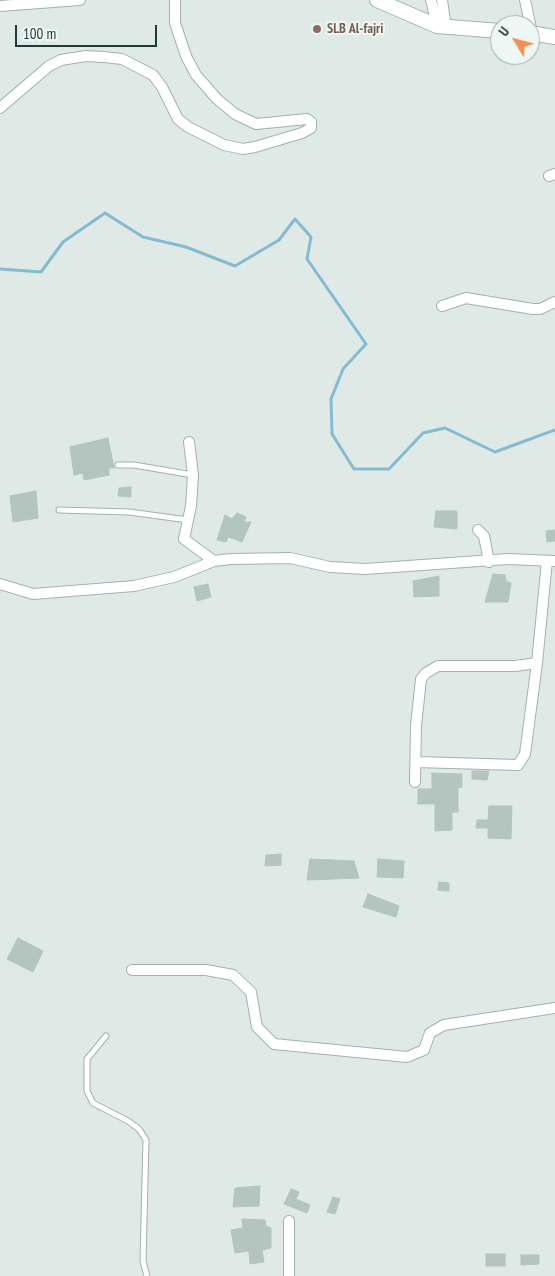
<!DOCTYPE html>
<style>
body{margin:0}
#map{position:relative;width:555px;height:1276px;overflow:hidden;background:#dfeae7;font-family:"PT Sans Narrow",sans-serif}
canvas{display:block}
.north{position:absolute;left:490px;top:15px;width:50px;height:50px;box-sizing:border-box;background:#eff7f4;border:1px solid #9caba8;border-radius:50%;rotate:307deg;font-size:14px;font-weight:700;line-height:20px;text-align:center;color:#1f3a37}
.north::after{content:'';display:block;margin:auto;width:18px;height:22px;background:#f59152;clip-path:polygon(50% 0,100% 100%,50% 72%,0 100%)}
.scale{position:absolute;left:15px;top:25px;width:142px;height:22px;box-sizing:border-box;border:2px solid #1f3a37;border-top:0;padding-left:6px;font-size:15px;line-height:18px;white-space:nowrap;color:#1f3a37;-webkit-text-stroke:4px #eff7f4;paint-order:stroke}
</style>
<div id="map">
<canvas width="555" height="1276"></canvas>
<div class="north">U</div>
<div class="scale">100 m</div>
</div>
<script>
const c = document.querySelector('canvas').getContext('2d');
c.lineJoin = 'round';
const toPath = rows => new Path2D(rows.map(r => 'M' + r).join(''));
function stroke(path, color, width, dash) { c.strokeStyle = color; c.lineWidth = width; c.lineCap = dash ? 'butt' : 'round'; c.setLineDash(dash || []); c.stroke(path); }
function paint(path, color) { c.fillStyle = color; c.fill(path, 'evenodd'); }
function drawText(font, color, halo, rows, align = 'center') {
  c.font = font + ' "PT Sans Narrow",sans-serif'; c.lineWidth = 4; c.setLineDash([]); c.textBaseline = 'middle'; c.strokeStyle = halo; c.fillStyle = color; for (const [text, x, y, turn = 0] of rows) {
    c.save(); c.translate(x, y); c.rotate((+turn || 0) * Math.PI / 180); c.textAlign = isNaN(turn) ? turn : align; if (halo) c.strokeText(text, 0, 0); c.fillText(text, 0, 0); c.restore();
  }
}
stroke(toPath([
 [0,269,41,272,63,242,105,213,143,237,186,247,235,266,279,240,295,219,311,237,307,259,366,344,343,369,331,399,332,434,354,469,389,469,423,433,445,428,495,452,555,430]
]), '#85bbd1', 3);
const building = toPath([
 [108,438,114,468,109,468,109,475,84,480,83,473,74,475,70,447,108,438],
 [131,487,131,497,118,496,119,488,131,487],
 [36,491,38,518,13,522,10,496,36,491],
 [436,511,457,511,457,529,434,527,436,511],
 [237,513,246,517,244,522,251,522,242,542,228,537,226,542,217,540,225,515,232,519,237,513],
 [555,530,555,541,547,542,546,531,555,530],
 [493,574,505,575,506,581,511,583,508,602,485,602,493,574],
 [439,576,439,596,414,597,413,581,439,576],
 [208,584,211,597,197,601,194,587,208,584],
 [472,771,489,771,487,780,472,779,472,771],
 [432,773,462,774,462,787,458,788,458,812,452,812,452,830,435,831,435,804,418,804,418,789,432,789,432,773],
 [489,806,512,806,511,839,488,838,488,828,476,828,477,820,488,820,489,806],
 [281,854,281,865,265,866,266,855,281,854],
 [310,859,354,861,359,878,307,880,310,859],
 [378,859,404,861,403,878,377,877,378,859],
 [439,882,449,883,449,891,438,890,439,882],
 [368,894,399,906,396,917,363,907,368,894],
 [18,938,43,951,33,972,7,959,18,938],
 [260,1186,259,1206,233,1207,235,1188,260,1186],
 [291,1189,299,1192,296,1199,310,1205,307,1213,284,1204,291,1189],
 [333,1197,340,1199,335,1214,327,1212,333,1197],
 [242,1219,265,1220,266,1226,271,1228,271,1248,262,1250,264,1262,250,1264,249,1251,235,1253,231,1230,243,1228,242,1219],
 [486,1254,505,1254,505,1266,486,1266,486,1254],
 [521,1255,539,1255,539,1264,521,1265,521,1255]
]);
paint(building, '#b4c5c0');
stroke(building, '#b1c4bf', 1);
const lane = toPath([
 [118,465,134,465,193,475],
 [59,510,129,512,188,520],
 [106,1036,87,1059,87,1091,93,1103,128,1121,139,1129,146,1140,143,1261,147,1276]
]);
const street = toPath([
 [431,0,437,26],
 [442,0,446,28],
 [525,0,532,33],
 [0,6,80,0],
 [0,108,49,66,61,60,86,56,104,57,122,59,153,75,162,87,178,119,188,127,224,145,243,149,255,147,302,133,311,128,311,122,307,119,256,124,235,114,217,99,196,75,186,56,175,23,175,0],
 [549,176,555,174],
 [442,306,466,298,533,309,540,309,555,302],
 [189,442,193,475,191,506,184,539,214,561],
 [478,530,484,536,489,562],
 [0,584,33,594,134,586,174,577,214,561,231,559,290,558,330,567,365,569,508,559,555,561],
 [416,762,518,765,525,754,537,663],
 [415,782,416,726,421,679,426,673,438,666,515,666,537,663,547,561],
 [132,970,206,970,233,975,251,992,257,1027,274,1044,407,1057,424,1050,430,1033,444,1025,555,1008],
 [289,1276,289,1221]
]);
const secondary = toPath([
 [377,0,437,26,500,31],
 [530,33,555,37]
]);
stroke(lane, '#a2b2af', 7);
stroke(street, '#a2b2af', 12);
stroke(secondary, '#9db6b1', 16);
stroke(lane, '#fff', 5);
stroke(street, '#fff', 10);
stroke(secondary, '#fff', 14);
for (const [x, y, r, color] of [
 [317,29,5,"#8d6e63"]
]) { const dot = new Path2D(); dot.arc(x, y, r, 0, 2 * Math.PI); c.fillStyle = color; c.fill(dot); stroke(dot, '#eff7f4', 2); }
drawText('bold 14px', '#785e54', '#eff7f4', [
 ["SLB Al-fajri",327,29]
], 'left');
</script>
